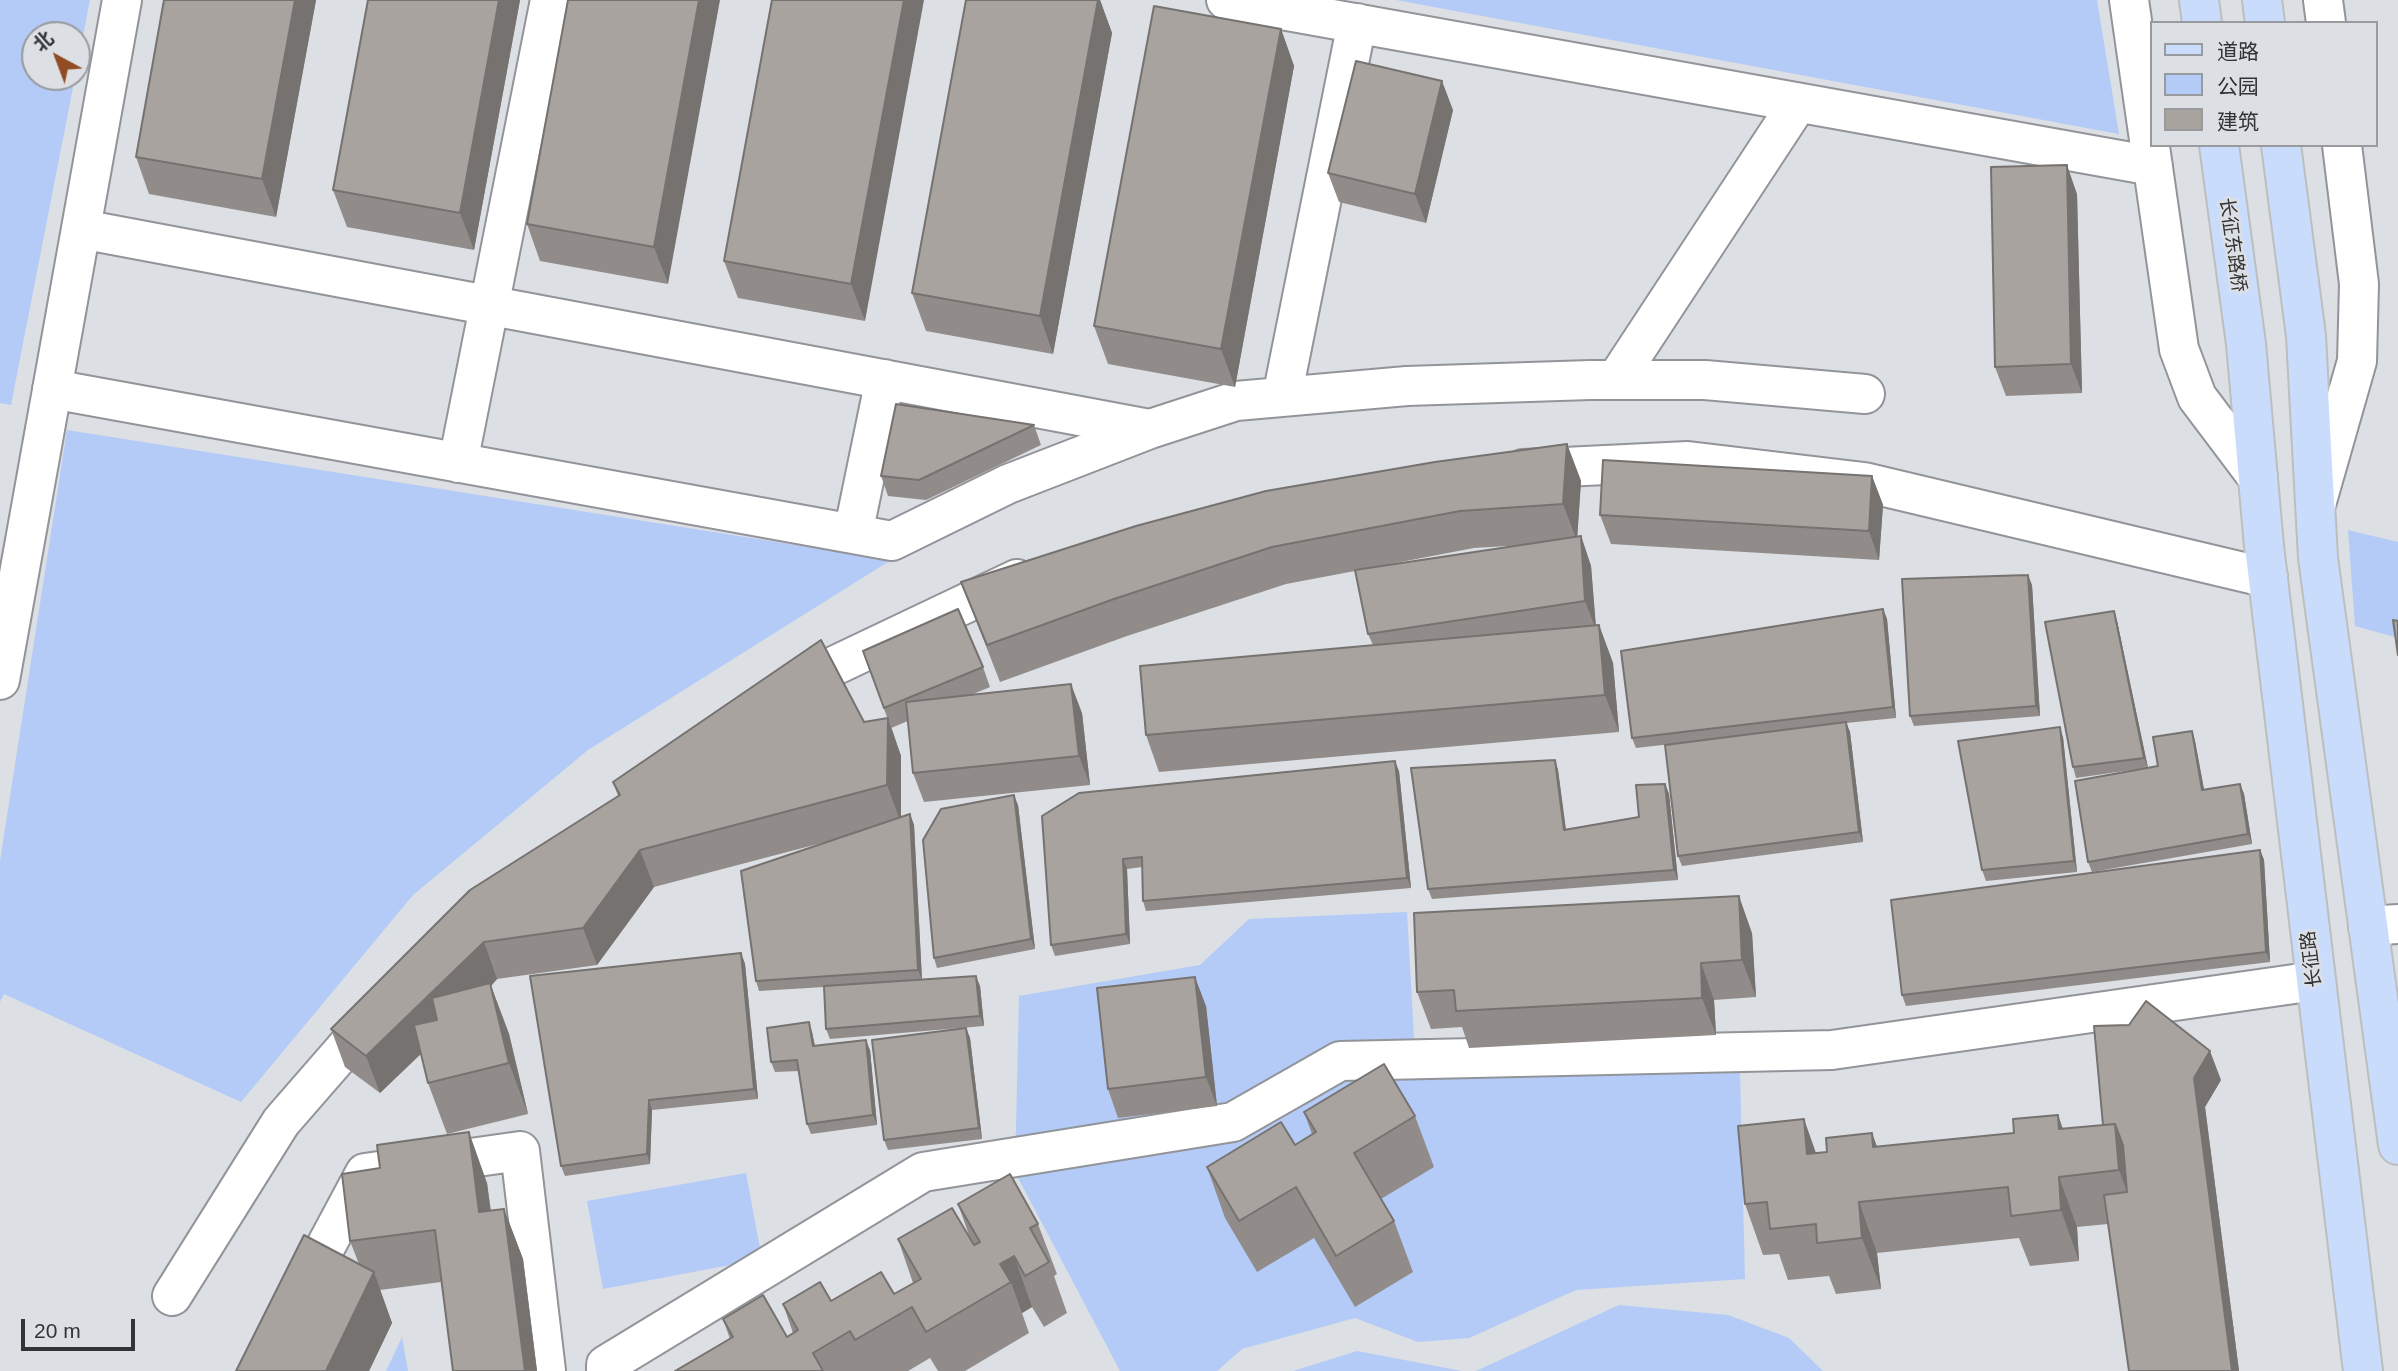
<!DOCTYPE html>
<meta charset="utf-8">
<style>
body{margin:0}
#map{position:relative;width:2398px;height:1371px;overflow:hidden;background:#dcdfe4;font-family:Arial,"Noto Sans SC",sans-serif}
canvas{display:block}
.legend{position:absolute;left:2150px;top:21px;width:228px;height:126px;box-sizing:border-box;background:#dcdfe4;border:2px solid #989a9e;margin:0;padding:9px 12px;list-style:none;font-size:21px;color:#323335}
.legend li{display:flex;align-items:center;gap:14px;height:35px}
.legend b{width:35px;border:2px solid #989a9e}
.north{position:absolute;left:21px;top:21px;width:70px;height:70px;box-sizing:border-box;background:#dcdfe4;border:2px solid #989a9e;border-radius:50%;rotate:319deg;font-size:19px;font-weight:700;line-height:28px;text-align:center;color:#323335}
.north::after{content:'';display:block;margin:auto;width:24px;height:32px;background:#914c23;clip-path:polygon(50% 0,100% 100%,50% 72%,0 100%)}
.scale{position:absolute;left:21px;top:1319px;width:114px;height:32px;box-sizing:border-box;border:4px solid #323335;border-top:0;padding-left:9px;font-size:21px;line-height:24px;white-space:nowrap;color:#323335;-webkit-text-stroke:5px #dcdfe4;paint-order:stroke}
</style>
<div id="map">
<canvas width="2398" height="1371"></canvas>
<ul class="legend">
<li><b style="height:9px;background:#cadcfc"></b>道路</li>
<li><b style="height:19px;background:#b3cbf6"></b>公园</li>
<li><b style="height:19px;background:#a9a3a0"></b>建筑</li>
</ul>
<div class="north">北</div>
<div class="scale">20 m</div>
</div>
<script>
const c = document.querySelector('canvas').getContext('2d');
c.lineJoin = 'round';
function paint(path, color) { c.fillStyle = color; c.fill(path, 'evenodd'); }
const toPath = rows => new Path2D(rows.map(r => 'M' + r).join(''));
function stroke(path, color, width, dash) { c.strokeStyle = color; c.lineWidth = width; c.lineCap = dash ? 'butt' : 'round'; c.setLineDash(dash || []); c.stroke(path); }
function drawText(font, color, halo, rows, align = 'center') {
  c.font = font + ' Arial,"Noto Sans SC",sans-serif'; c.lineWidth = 5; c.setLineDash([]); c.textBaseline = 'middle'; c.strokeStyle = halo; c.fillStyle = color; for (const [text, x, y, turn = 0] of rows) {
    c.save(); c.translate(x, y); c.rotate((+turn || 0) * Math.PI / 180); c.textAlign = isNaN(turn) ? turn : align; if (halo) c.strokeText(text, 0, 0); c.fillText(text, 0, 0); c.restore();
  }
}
paint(toPath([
 [0,0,90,0,77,67,77,35,35,35,35,77,75,77,11,405,0,403],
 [1396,0,2097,0,2119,134],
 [67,430,891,560,588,750,413,895,241,1102,4,994,0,1002,0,861],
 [2348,530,2398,542,2398,638,2355,626],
 [1407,912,1416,1073,1740,1072,1745,1279,1576,1290,1469,1338,1418,1342,1355,1318,1242,1349,1217,1371,1120,1371,1015,1172,1019,996,1200,965,1249,919],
 [746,1173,762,1259,603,1289,587,1201],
 [1619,1305,1728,1315,1789,1338,1823,1371,1476,1371],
 [402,1337,408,1371,386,1371],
 [1357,1351,1462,1371,1293,1371]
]), '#b3cbf6');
const minor = toPath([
 [1226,0,2153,166],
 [2129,0,2179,349,2197,397,2258,478],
 [2323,0,2326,23],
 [81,229,1149,429],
 [1616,380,1798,103],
 [52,389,892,541,1008,484,1150,429,1236,401,1407,386,1590,380,1705,380,1865,394],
 [1282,397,1357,23],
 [458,463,550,0],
 [1523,469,1688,461,1864,482,2268,578],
 [2317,501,2357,361,2359,284,2342,145],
 [853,534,885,379],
 [0,680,122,0],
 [790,694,834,666,1017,579],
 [2368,926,2398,924],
 [172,1296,281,1122,375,1014],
 [259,1371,365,1173,520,1151,546,1371],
 [606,1371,606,1365,923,1172,1233,1122,1340,1061,1832,1050,2315,981]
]);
const major = toPath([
 [2199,0,2202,23],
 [2262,0,2265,23],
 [2219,145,2246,344,2264,546,2363,1371],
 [2281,145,2306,336,2318,558,2398,1145]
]);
stroke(minor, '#929499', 42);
stroke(major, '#bdbebe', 42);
stroke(minor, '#fff', 38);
stroke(major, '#cadcfc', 38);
paint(toPath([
 [164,0,316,0,276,217,149,194,136,157],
 [368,0,520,0,474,250,347,227,333,190],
 [568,0,668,284,540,261,527,224],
 [772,0,865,321,738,298,724,261],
 [966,0,1100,0,1112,33,1053,354,926,331,912,293],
 [1281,29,1294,66,1235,387,1108,364,1094,326],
 [1453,110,1426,223,1339,202,1328,173],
 [2077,194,2082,393,2006,396,1995,367],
 [1034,425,1041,445,926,500,888,496,881,476],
 [1567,444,1581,481,1577,537,1581,536,1591,566,1596,626,1599,625,1613,663,1619,732,1159,772,1146,735,1373,645,1368,634,1355,571,1286,584,1127,636,1000,682,961,582],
 [1525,545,1385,565,1474,548],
 [1872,476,1883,505,1879,560,1611,544,1600,515],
 [2032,585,2040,716,1914,726,1910,716],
 [1883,609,1887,619,1896,718,1846,723,1850,732,1863,842,1682,866,1678,856,1689,742,1636,748,1632,738],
 [2114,611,2117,621,2148,768,2158,766,2192,731,2195,741,2204,790,2240,784,2244,794,2252,844,2092,872,2088,862,2145,768,2076,778,2073,767],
 [863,651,983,667,990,687,971,695,1082,713,1090,785,924,802,913,773,908,721,891,728],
 [888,718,901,756,901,818,910,814,914,825,922,980,980,986,984,1026,830,1039,826,1029,824,987,759,991,756,981,833,840,654,887,597,965,497,979,491,986,509,1034,528,1114,447,1134,428,1083,421,1054,380,1093,345,1067,331,1029,618,796,613,782,864,722],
 [2063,737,2077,872,1986,881,1982,870],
 [1555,760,1558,770,1566,829,1639,817,1665,784,1669,794,1678,880,1432,899,1428,889],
 [1399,771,1411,888,1146,911,1143,901,1142,867,1127,869,1130,944,1055,956,1051,945,1042,816],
 [1018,805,1035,949,937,968,934,958],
 [2260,850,2264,860,2270,962,1906,1006,1902,995],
 [1752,933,1756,997,1714,1000,1716,1035,1469,1048,1462,1027,1431,1029,1417,992],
 [741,953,745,964,758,1099,652,1110,650,1164,565,1176,561,1166],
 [1206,1006,1217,1106,1118,1118,1108,1089],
 [966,1028,970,1038,982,1139,888,1150,884,1140],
 [812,1032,815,1046,870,1050,877,1125,811,1134,807,1124,799,1071,775,1072,771,1062],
 [2221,1080,2205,1107,2239,1371,2129,1371,2108,1224,2077,1227,2079,1261,2030,1266,2019,1238,1877,1253,1881,1289,1836,1294,1829,1276,1788,1280,1779,1254,1763,1255,1745,1204,1816,1153,2103,1125],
 [1304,1112,1415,1116,1434,1167,1381,1199,1394,1221,1413,1272,1355,1307,1314,1238,1257,1272,1225,1218,1207,1167,1295,1145,1312,1134],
 [380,1168,487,1183,491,1211,504,1209,523,1259,537,1371,453,1371,441,1282,380,1290,392,1323,369,1371,236,1371,359,1264,350,1241],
 [958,1204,1038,1224,1057,1274,1054,1276,1067,1313,1044,1327,1032,1307,1022,1313,1029,1333,965,1371,938,1371,930,1358,908,1371,675,1371,730,1339,723,1319,787,1337,793,1333,783,1304,831,1301,894,1294,913,1283,898,1239,971,1241]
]), '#918c8a');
paint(toPath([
 [295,0,316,0,276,217,262,179],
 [499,0,520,0,474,250,460,213],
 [699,0,720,0,668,284,654,247],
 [904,0,924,0,865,321,851,284],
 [1098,0,1100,0,1112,33,1053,354,1040,316],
 [1281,29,1294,66,1235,387,1221,349],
 [1442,81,1453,110,1426,223,1415,194],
 [2067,165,2077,194,2082,393,2071,364],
 [1567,444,1581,481,1577,541,1563,504],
 [1872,476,1883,505,1879,560,1869,531],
 [1581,536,1591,566,1596,630,1585,601],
 [2028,575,2032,585,2040,716,2036,706],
 [1883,609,1887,619,1896,718,1893,707],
 [2114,611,2117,621,2148,768,2144,758],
 [1599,625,1613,663,1619,732,1605,695],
 [1071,684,1082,713,1090,785,1079,756],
 [888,718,901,756,901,823,887,785],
 [1846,722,1850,732,1863,842,1859,832],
 [2060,727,2063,737,2077,872,2074,861],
 [2192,731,2195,741,2206,800,2202,790],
 [1555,760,1558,770,1567,840,1564,830],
 [1395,761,1399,771,1411,888,1407,878],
 [1665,784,1669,794,1678,880,1674,870],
 [2240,784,2244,794,2252,844,2248,834],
 [1014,795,1018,805,1035,949,1031,939],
 [910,814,914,825,922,980,918,970],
 [640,850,654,887,597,965,583,928],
 [2260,850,2264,860,2270,962,2266,952],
 [1123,859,1127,869,1130,944,1126,934],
 [1739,896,1752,933,1756,997,1742,960],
 [484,942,497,979,491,986,509,1034,528,1114,509,1063,491,986,380,1093,366,1056],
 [741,953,745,964,758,1099,754,1089],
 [1701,963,1714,1000,1716,1035,1702,998],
 [976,976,980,986,984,1026,980,1016],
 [1195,977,1206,1006,1217,1106,1206,1077],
 [809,1022,812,1032,817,1056,813,1046],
 [966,1028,970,1038,982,1139,979,1128],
 [866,1040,870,1050,877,1125,873,1115],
 [2210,1051,2221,1080,2205,1107,2239,1371,2232,1371,2194,1078],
 [649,1100,652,1110,650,1164,647,1154],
 [2058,1115,2076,1165,2059,1129],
 [1804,1119,1822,1170,1807,1154],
 [2115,1124,2133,1174,2138,1221,2119,1170],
 [469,1132,487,1183,497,1263,479,1212],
 [1872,1133,1891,1184,1873,1147],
 [2059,1177,2077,1227,2079,1261,2061,1210],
 [1859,1202,1877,1253,1881,1289,1862,1238],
 [504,1209,523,1259,537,1371,525,1371],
 [1014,1256,1032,1307,1022,1313,1011,1282,1000,1264],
 [374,1272,392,1323,369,1371,326,1371]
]), '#767270');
const building = toPath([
 [164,0,295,0,262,179,136,157,164,0],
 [368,0,499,0,460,213,333,190,368,0],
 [568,0,699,0,654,247,527,224,568,0],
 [772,0,904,0,851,284,724,261,772,0],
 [966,0,1098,0,1040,316,912,293,966,0],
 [1154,6,1281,29,1221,349,1094,326,1154,6],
 [1356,61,1442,81,1415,194,1328,173,1356,61],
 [2067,165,2071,364,1995,367,1991,167,2067,165],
 [896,404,1034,425,919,480,881,476,896,404],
 [1567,444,1563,504,1460,511,1272,547,1114,599,987,645,961,582,1136,526,1266,491,1435,462,1567,444],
 [1603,460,1872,476,1869,531,1600,515,1603,460],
 [1581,536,1585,601,1368,634,1355,570,1581,536],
 [2028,575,2036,706,1910,716,1902,579,2028,575],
 [958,609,983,667,884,708,863,651,958,609],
 [1883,609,1893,707,1632,738,1621,651,1883,609],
 [2114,611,2144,758,2073,767,2045,622,2114,611],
 [2393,620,2398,621,2398,655,2393,620],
 [1599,625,1605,695,1146,735,1140,666,1599,625],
 [821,640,864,722,888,718,887,785,640,850,583,928,484,942,366,1056,331,1029,470,890,620,795,613,782,821,640],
 [1071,684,1079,756,913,773,906,702,1071,684],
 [1846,722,1859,832,1678,856,1665,745,1846,722],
 [2060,727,2074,861,1982,870,1958,741,2060,727],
 [2192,731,2202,790,2240,784,2248,834,2088,862,2075,781,2158,766,2153,737,2192,731],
 [1555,760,1564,830,1639,817,1636,785,1665,784,1674,870,1428,889,1411,768,1555,760],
 [1395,761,1407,878,1143,901,1142,857,1123,859,1126,934,1051,945,1042,816,1079,793,1395,761],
 [1014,795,1031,939,934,958,923,840,941,809,1014,795],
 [910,814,918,970,756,981,741,871,910,814],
 [2260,850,2266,952,1902,995,1891,900,2260,850],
 [1739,896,1742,960,1701,963,1702,998,1456,1011,1454,990,1417,992,1414,913,1739,896],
 [741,953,754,1089,649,1100,647,1154,561,1166,530,976,741,953],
 [976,976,980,1016,826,1029,824,986,976,976],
 [1195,977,1206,1077,1108,1089,1097,988,1195,977],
 [490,983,509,1063,428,1083,414,1025,437,1020,432,998,490,983],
 [2146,1001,2210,1051,2194,1078,2232,1371,2129,1371,2104,1195,2127,1192,2123,1145,2115,1124,2103,1125,2094,1026,2129,1025,2146,1001],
 [809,1022,813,1046,866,1040,873,1115,807,1124,797,1060,771,1062,767,1028,809,1022],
 [966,1028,979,1128,884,1140,872,1040,966,1028],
 [1384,1064,1415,1116,1354,1153,1394,1221,1336,1256,1296,1187,1239,1221,1207,1167,1281,1122,1295,1145,1316,1132,1304,1112,1384,1064],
 [2058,1115,2059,1129,2115,1124,2119,1170,2059,1177,2061,1210,2011,1216,2008,1187,1859,1202,1862,1238,1817,1243,1816,1224,1770,1229,1767,1202,1745,1204,1738,1126,1804,1119,1807,1154,1827,1152,1826,1138,1872,1133,1873,1147,2014,1133,2013,1119,2058,1115],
 [469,1132,479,1212,504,1209,525,1371,453,1371,435,1230,350,1241,342,1174,380,1168,377,1145,469,1132],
 [1010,1174,1038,1224,1030,1228,1049,1262,1025,1276,1014,1256,1000,1264,1011,1282,926,1332,912,1307,855,1340,850,1331,813,1353,823,1371,675,1371,733,1337,723,1319,763,1295,787,1337,798,1330,783,1304,820,1282,831,1301,881,1272,894,1294,921,1279,898,1239,952,1208,974,1245,980,1242,958,1204,1010,1174],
 [304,1235,374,1272,326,1371,236,1371,304,1235]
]);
paint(building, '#a9a3a0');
stroke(building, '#767270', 2);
drawText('19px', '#323335', '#dcdfe4', [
 ["长征东路桥",2232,245,82],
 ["长征路",2312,959,-97]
]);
</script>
